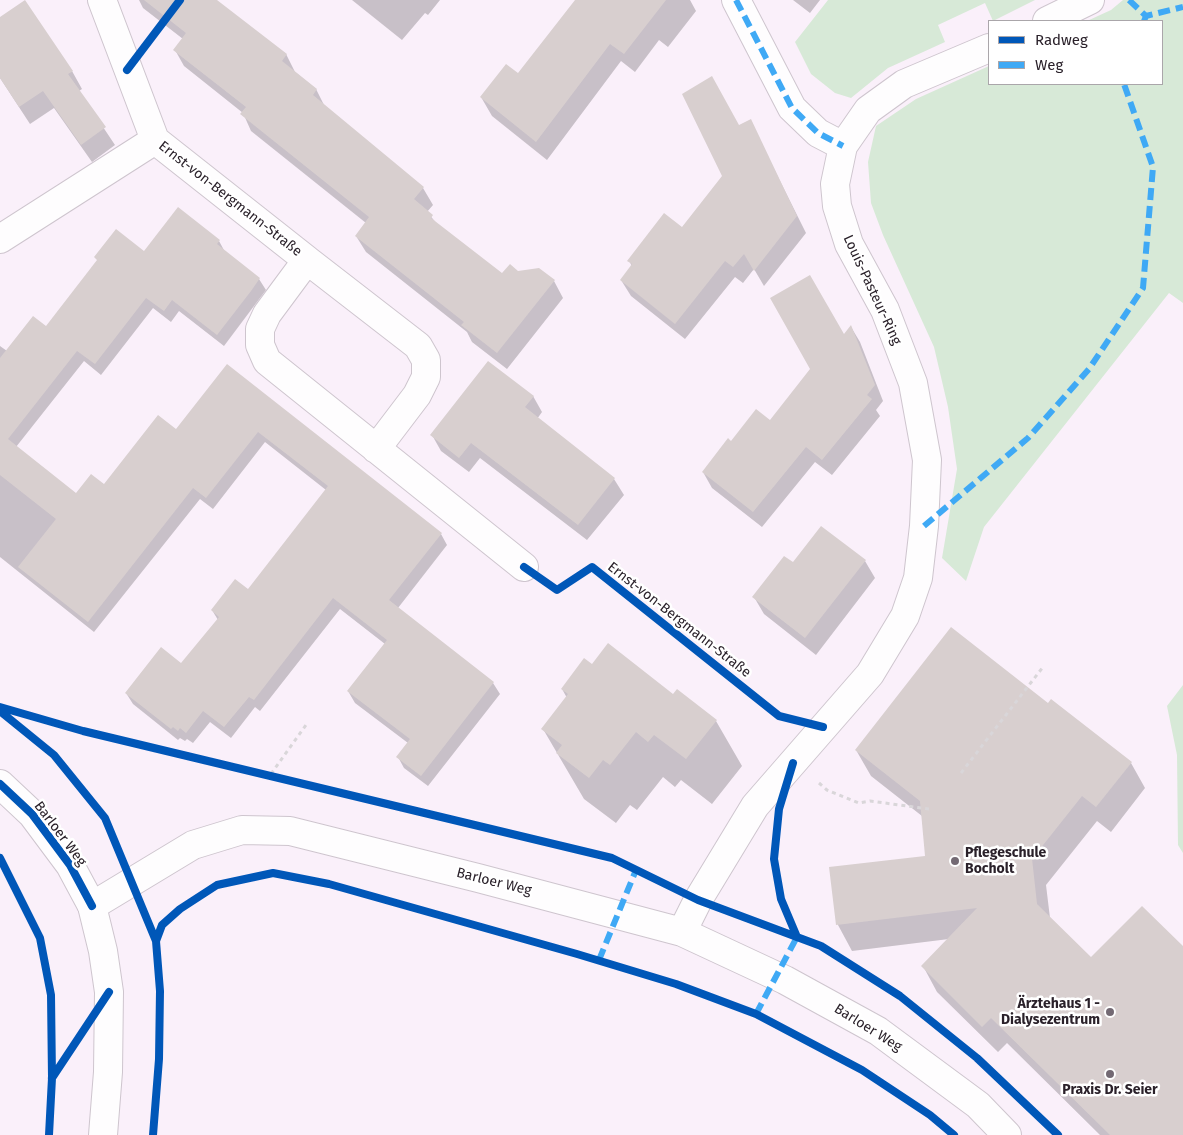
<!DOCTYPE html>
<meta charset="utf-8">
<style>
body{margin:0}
#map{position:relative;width:1183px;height:1135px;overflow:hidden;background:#faf0fa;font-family:"Fira Sans",sans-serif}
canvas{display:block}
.legend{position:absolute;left:988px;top:20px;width:175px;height:65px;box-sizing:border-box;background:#fff;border:1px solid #aaa6aa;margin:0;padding:6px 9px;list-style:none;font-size:15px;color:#2a212a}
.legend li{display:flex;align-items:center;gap:10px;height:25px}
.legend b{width:25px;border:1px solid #aaa6aa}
</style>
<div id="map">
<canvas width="1183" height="1135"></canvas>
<ul class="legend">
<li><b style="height:6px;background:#0057b8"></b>Radweg</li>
<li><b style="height:6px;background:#3fa9f5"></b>Weg</li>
</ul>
</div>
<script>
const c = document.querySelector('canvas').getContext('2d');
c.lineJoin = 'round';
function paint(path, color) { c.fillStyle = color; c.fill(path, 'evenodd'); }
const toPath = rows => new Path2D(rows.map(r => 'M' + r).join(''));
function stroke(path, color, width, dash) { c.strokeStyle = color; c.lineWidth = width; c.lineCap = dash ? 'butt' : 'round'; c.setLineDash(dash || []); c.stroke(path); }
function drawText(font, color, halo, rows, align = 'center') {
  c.font = font + ' "Fira Sans",sans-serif'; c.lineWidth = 5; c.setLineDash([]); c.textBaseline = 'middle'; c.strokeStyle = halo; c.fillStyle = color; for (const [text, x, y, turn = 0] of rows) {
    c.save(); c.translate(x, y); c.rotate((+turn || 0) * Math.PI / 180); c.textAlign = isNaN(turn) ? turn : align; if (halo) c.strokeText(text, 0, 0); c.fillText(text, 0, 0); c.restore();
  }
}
paint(toPath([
 [828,0,1035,0,993,21,985,3,938,25,945,42,888,68,851,98,835,93,811,74,795,42],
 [1123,0,1183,0,1183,303,1169,293,984,527,966,581,942,558,957,469,948,407,934,347,883,235,871,203,868,162,876,126,916,99,989,66,989,84,1162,84,1162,21,1087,21,1111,10],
 [1183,685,1183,853,1178,845,1177,755,1167,706]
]), '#d7e9d7');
paint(toPath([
 [139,0,215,0,286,54,295,72,316,89,325,107,423,188,433,205,427,212,438,225,502,275,517,272,554,281,563,298,507,369,472,342,467,332,366,252,356,236,366,223,251,131,243,113,184,66,175,50,183,39,143,8],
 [352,0,440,0,428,15,425,13,402,40],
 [587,0,690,0,696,11,668,47,659,40,635,72,621,61,547,160,492,116,481,97,518,74],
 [793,0,820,0,810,13],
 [0,19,72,71,82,89,79,91,115,145,92,162,54,108,30,124,0,78],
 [750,121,806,233,764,286,754,269,743,283,735,277,685,339,631,296,621,280,632,266,629,261,682,228,723,176,739,126],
 [219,241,225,252,259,279,266,290,224,346,179,311,171,322,153,308,101,375,84,361,16,447,76,495,105,486,176,431,227,366,441,534,447,545,398,608,493,683,500,694,428,786,404,768,398,757,408,743,355,703,348,691,385,644,340,609,260,711,255,707,231,738,210,722,193,743,187,739,185,741,180,738,178,740,133,704,126,693,181,664,218,620,212,610,248,591,326,490,265,442,213,509,200,499,94,632,0,557,0,346,7,351,46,328,144,253],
 [851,327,860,342,883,401,876,410,880,416,832,475,815,462,762,527,712,488,703,472,732,442,770,421],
 [533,396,542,412,537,419,614,479,624,495,587,540,480,458,469,472,441,451,432,435],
 [865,561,875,578,816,655,764,614,754,597,793,563],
 [592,666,673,695,716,721,742,766,712,804,681,780,675,787,663,777,637,810,630,805,616,823,584,799,543,729,567,698,562,689],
 [1048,705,1131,763,1145,788,1111,832,1097,821,1046,885,1050,918,1091,959,1183,948,1183,1135,1100,1135,1007,1043,998,1052,937,992,923,966,949,939,852,951,838,925,830,868,926,857,922,816,871,776,856,750]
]), '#0003');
paint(toPath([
 [25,0,73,71,68,74,106,127,81,145,43,91,19,107,0,78,0,17],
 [144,0,217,0,287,54,282,61,317,89,313,95,424,187,414,199,433,215,431,218,502,273,510,264,518,271,539,268,555,280,497,353,461,325,464,322,355,236,369,217,240,114,246,107,173,50,186,33],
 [575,0,666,0,624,54,610,44,536,142,480,97,506,64,518,73],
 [712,76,739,125,751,119,797,216,754,271,744,254,733,267,725,261,675,324,620,280,632,264,627,261,664,213,682,227,722,176,682,94],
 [178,207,220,240,217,244,260,278,251,291,217,335,172,300,164,311,146,298,95,364,77,351,8,439,76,493,91,474,104,484,158,415,176,429,227,364,442,533,389,600,494,682,421,776,396,757,410,739,347,691,387,640,333,598,254,700,249,697,224,727,203,711,186,733,180,728,178,731,173,727,171,729,125,693,161,647,181,663,219,617,211,610,235,579,248,589,328,486,258,432,206,498,193,488,88,622,18,567,56,519,0,475,0,358,33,316,46,326,97,260,94,257,116,229,144,251],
 [810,275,844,334,851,325,875,385,867,395,872,399,822,460,806,447,753,512,702,472,728,438,731,441,756,409,770,420,810,369,770,298],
 [488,361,534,396,525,407,615,478,578,525,471,443,459,458,430,435],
 [821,526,866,560,805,638,752,597,784,556,793,562],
 [951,627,1048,703,1051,699,1132,762,1096,807,1082,796,1032,859,1037,904,1091,957,1142,906,1183,946,1183,1135,1110,1135,991,1018,982,1027,921,966,977,908,836,925,829,867,925,856,920,801,855,750],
 [608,643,673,694,677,689,717,720,686,759,654,735,648,742,636,732,610,765,603,760,589,778,556,753,562,745,541,729,568,694,561,689,584,658,592,664]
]), '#d8cfcf');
const minor = toPath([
 [102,0,155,140],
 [736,0,792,108,818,133,843,146],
 [1047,21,1090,0],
 [0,239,155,140,307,260,267,314,260,329,260,345,267,361,524,567],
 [307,260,418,346,426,360,426,377,417,395,376,449],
 [92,906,193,845,242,830,290,831,478,878,682,932,785,980,878,1031,978,1105,1007,1135],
 [682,932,698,900,755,806,870,674,905,616,918,578,924,526,927,460,913,383,885,310,849,244,837,206,835,184,843,146,868,110,904,84,989,48]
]);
const tertiary = toPath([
 [0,784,32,814,70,865,92,906,103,951,109,992,108,1072,103,1135]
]);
stroke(minor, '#cec5ce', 30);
stroke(tertiary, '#cec5ce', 30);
stroke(toPath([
 [961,773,1043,667],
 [271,774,306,725],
 [819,783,827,790,859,803,870,801,929,809]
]), '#d9d6d9', 3, [4, 4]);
stroke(minor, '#fefdfe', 28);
stroke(tertiary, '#fefdfe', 28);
stroke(toPath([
 [736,0,792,108,818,133,843,146],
 [1129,0,1146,16],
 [1144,21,1146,16,1183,7],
 [924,526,1028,438,1089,369,1143,288,1153,167,1124,84],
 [599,960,636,870],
 [756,1014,797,937,796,934]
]), '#3fa9f5', 6, [12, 6]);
stroke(toPath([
 [127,70,180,0],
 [524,567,557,590,592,567,779,716,823,727],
 [0,707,83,731,612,858,698,900,821,946,900,996,977,1058,1058,1135],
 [0,711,54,755,105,818,156,941],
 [793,763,779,809,774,859,781,899,797,937],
 [0,784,32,814,70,865,92,906],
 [0,858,40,938,51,995,52,1078,49,1135],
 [52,1078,109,992],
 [153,1135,159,1059,160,991,156,941,162,925,180,909,217,885,273,873,329,884,577,954,676,984,756,1014,862,1070,930,1115,954,1135]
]), '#0057b8', 8);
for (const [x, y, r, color] of [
 [955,861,5,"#736973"],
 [1110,1012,5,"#736973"],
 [1110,1074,5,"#736973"]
]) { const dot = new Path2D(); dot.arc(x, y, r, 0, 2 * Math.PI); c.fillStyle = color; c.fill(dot); stroke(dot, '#fff', 2); }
drawText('14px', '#2a212a', '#fff', [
 ["Ernst-von-Bergmann-Straße",230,199,38],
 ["Louis-Pasteur-Ring",872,290,65],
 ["Ernst-von-Bergmann-Straße",679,620,38],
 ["Barloer Weg",60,834,53],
 ["Barloer Weg",494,882,14],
 ["Barloer Weg",868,1028,32]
]);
drawText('bold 14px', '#2a212a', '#fff', [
 ["Pflegeschule",965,853],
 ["Bocholt",965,869],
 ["Ärztehaus 1 -",1100,1004,"right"],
 ["Dialysezentrum",1100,1020,"right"],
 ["Praxis Dr. Seier",1110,1090,"center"]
], 'left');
</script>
